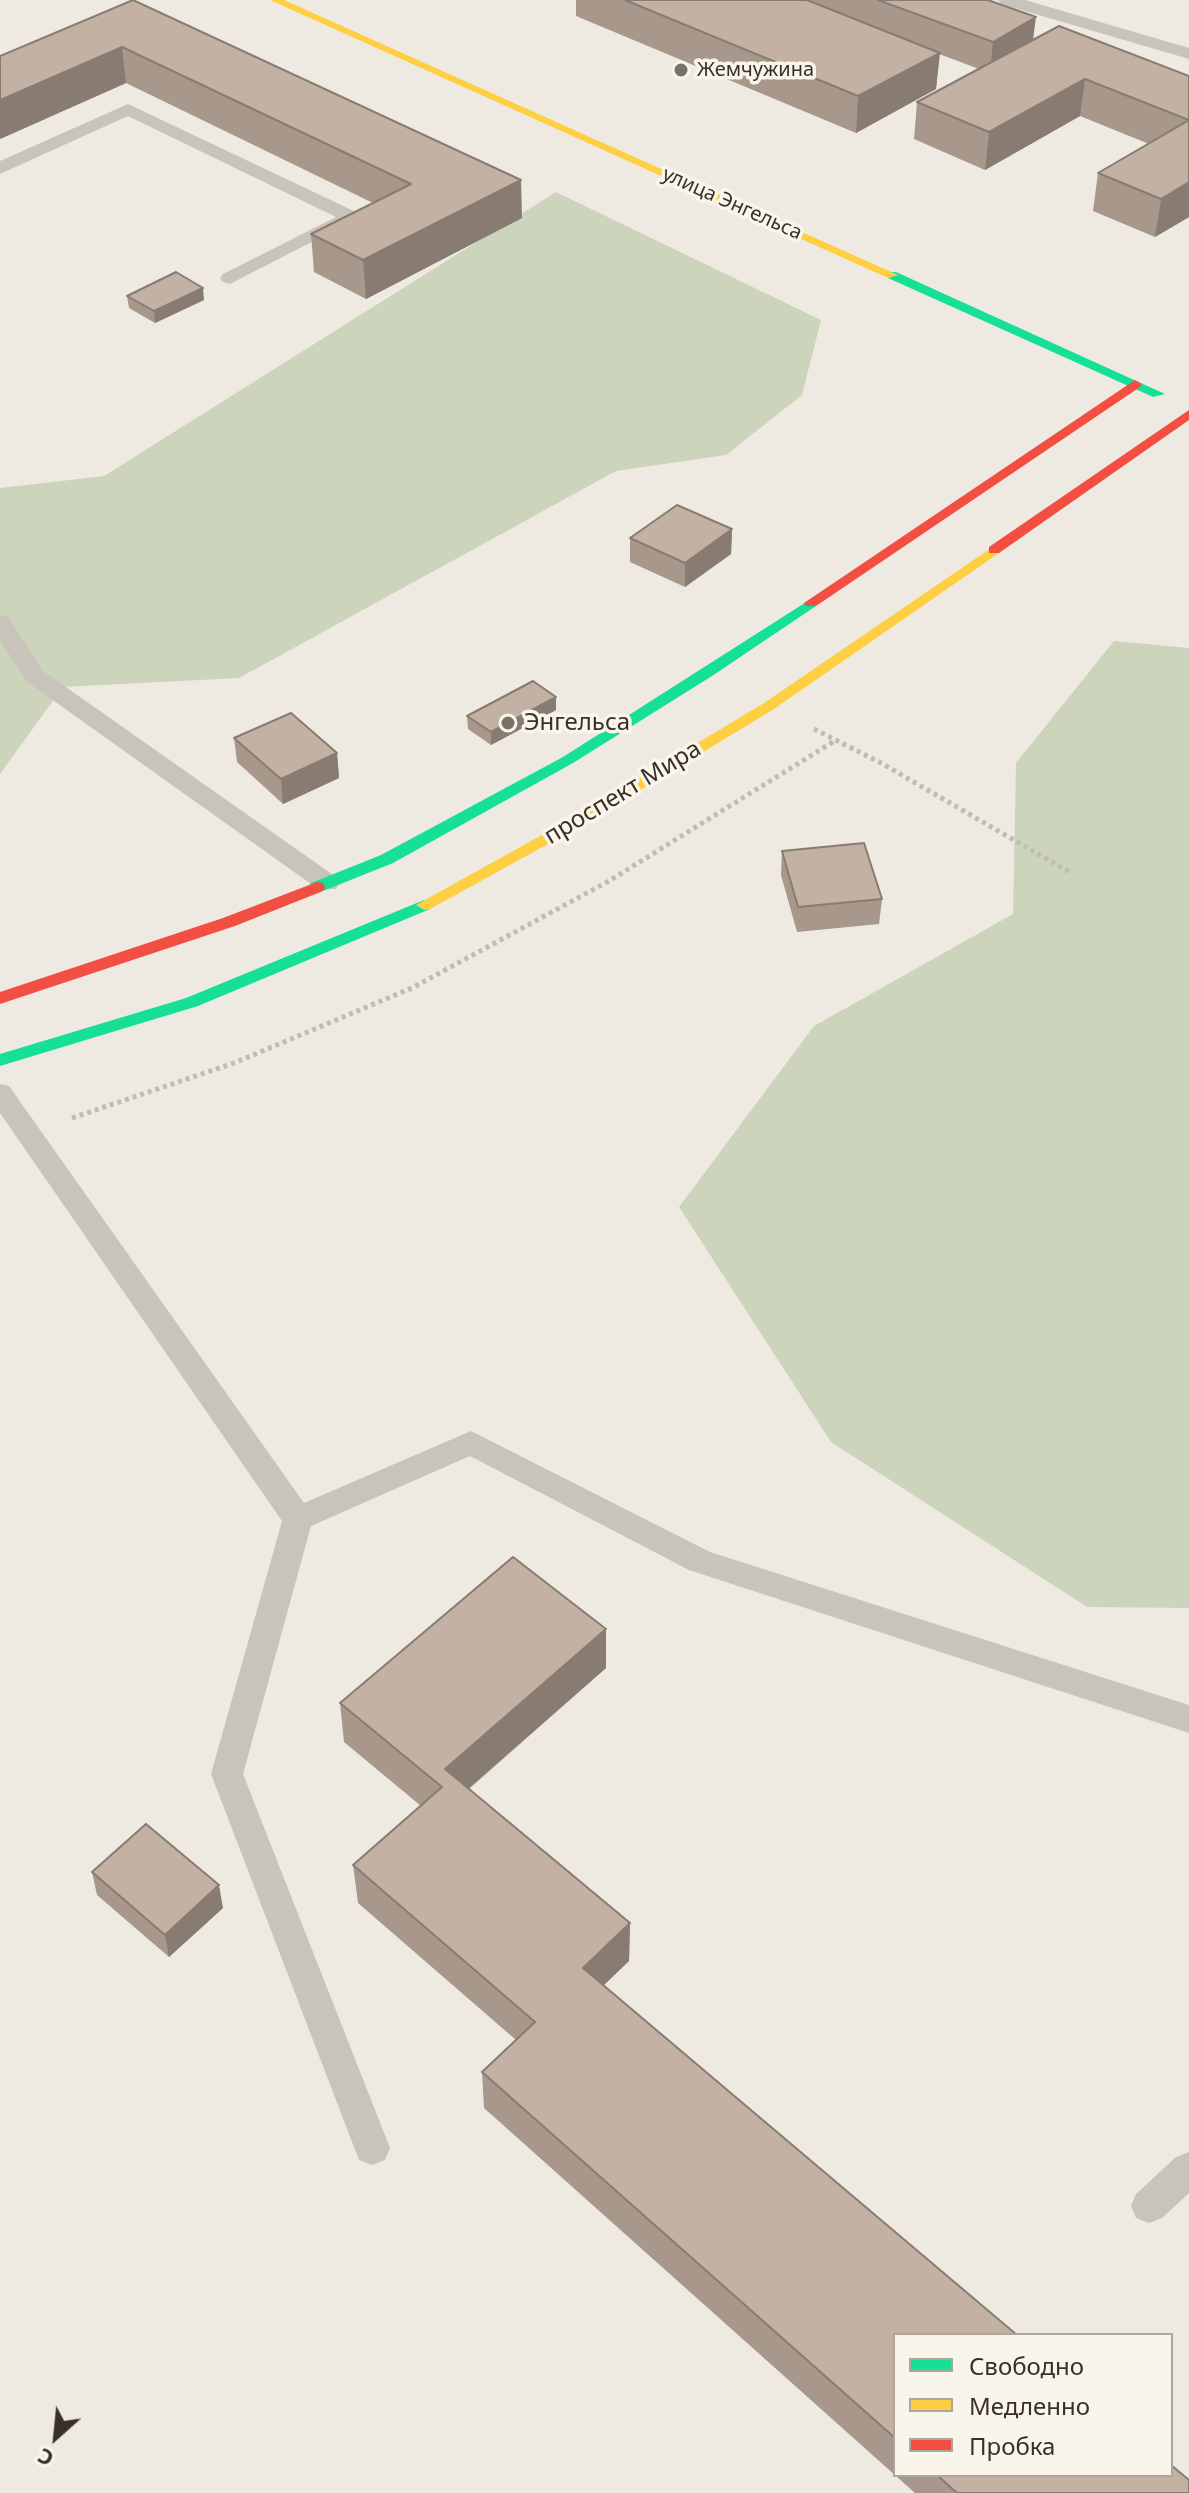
<!DOCTYPE html>
<meta charset="utf-8">
<style>
body{margin:0}
#map{position:relative;width:1189px;height:2493px;overflow:hidden;background:#eeeae2;font-family:"Noto Sans",sans-serif}
canvas{display:block}
.legend{position:absolute;left:893px;top:2333px;width:280px;height:144px;box-sizing:border-box;background:#faf5ea;border:2px solid #ada69d;margin:0;padding:10px 14px;list-style:none;font-size:24px;color:#393029}
.legend li{display:flex;align-items:center;gap:16px;height:40px}
.legend b{width:40px;border:2px solid #ada69d}
.north{position:absolute;left:16px;top:2397px;width:80px;height:80px;-webkit-text-stroke:6px #faf5ea;paint-order:stroke;rotate:207deg;font-size:22px;font-weight:700;line-height:32px;text-align:center;color:#393029}
.north::after{content:'';display:block;margin:auto;width:28px;height:36px;background:#393029;clip-path:polygon(50% 0,100% 100%,50% 72%,0 100%)}
</style>
<div id="map">
<canvas width="1189" height="2493"></canvas>
<ul class="legend">
<li><b style="height:10px;background:#16e098"></b>Свободно</li>
<li><b style="height:10px;background:#ffcf43"></b>Медленно</li>
<li><b style="height:10px;background:#f24e42"></b>Пробка</li>
</ul>
<div class="north">С</div>
</div>
<script>
const c = document.querySelector('canvas').getContext('2d');
c.lineJoin = 'round';
function paint(path, color) { c.fillStyle = color; c.fill(path, 'evenodd'); }
const toPath = rows => new Path2D(rows.map(r => 'M' + r).join(''));
function stroke(path, color, width, dash) { c.strokeStyle = color; c.lineWidth = width; c.lineCap = dash ? 'butt' : 'round'; c.setLineDash(dash || []); c.stroke(path); }
function drawText(font, color, halo, rows, align = 'center') {
  c.font = font + ' "Noto Sans",sans-serif'; c.lineWidth = 7; c.setLineDash([]); c.textBaseline = 'middle'; c.strokeStyle = halo; c.fillStyle = color; for (const [text, x, y, turn = 0] of rows) {
    c.save(); c.translate(x, y); c.rotate((+turn || 0) * Math.PI / 180); c.textAlign = isNaN(turn) ? turn : align; if (halo) c.strokeText(text, 0, 0); c.fillText(text, 0, 0); c.restore();
  }
}
paint(toPath([
 [556,192,821,320,802,395,726,455,616,471,239,678,63,687,0,774,0,488,104,476],
 [1114,641,1189,648,1189,1608,1087,1607,831,1442,679,1207,814,1026,1013,914,1016,763]
]), '#ccd5bc');
stroke(toPath([
 [814,729,881,763,1071,873],
 [72,1118,234,1063,412,988,609,881,836,740]
]), '#c0bbb4', 5, [4, 4]);
paint(toPath([
 [998,0,1025,0,1189,48,1189,59,1001,4,998,0],
 [128,104,358,213,360,217,230,284,223,282,220,278,223,274,336,217,128,116,0,174,0,161,128,104],
 [0,615,8,617,43,671,336,877,339,883,336,889,318,889,26,681,0,640,0,615],
 [0,1084,9,1086,304,1503,471,1431,710,1552,1189,1705,1189,1733,689,1570,470,1456,311,1526,243,1774,390,2148,385,2160,372,2165,359,2160,211,1774,282,1521,0,1113,0,1084],
 [1189,2152,1189,2193,1162,2218,1149,2223,1136,2218,1131,2206,1136,2194,1176,2157,1189,2152]
]), '#c8c3bb');
paint(toPath([
 [888,272,896,272,1165,394,1153,397,888,278,888,272],
 [811,599,816,600,816,606,712,676,573,763,393,863,323,891,311,891,309,887,311,883,381,855,563,757,811,599],
 [424,900,430,901,432,905,430,909,198,1006,0,1066,0,1054,186,998,424,900]
]), '#16e098');
paint(toPath([
 [270,0,284,0,898,275,888,278,270,0],
 [994,546,999,547,999,553,774,709,588,822,430,909,424,910,416,905,576,816,764,703,994,546]
]), '#ffcf43');
paint(toPath([
 [1135,380,1142,384,1140,387,816,606,806,606,804,603,1135,380],
 [1189,410,1189,420,999,553,989,553,989,547,1189,410],
 [317,882,323,883,325,887,323,891,235,926,0,1004,0,992,223,918,317,882]
]), '#f24e42');
paint(toPath([
 [133,0,522,218,366,299,314,272,311,234,373,203,126,83,0,139,0,56],
 [576,0,988,0,1033,40,1189,76,1189,217,1155,237,1093,211,1098,173,1149,144,1080,116,985,170,914,139,917,102,979,69,939,54,936,89,856,133,576,16],
 [127,296,204,300,155,323,129,308],
 [732,529,731,554,685,587,630,562,630,538],
 [556,710,491,745,468,729,467,716],
 [234,738,337,753,339,778,283,804,237,762],
 [782,851,882,899,879,924,797,932,781,875],
 [606,1668,469,1789,630,1923,629,1961,604,1985,895,2335,895,2475,1171,2475,1189,2493,915,2493,484,2108,482,2072,516,2040,358,1903,353,1865,421,1806,344,1742,340,1703],
 [92,1872,223,1908,169,1957,97,1895]
]), '#a8988c');
paint(toPath([
 [1036,17,1032,48,990,73,993,42],
 [122,47,126,83,0,139,0,100],
 [940,53,936,89,856,133,858,96],
 [1085,79,1080,116,985,170,989,132],
 [521,180,522,218,366,299,363,260],
 [1189,182,1189,217,1155,237,1161,199],
 [203,288,204,300,155,323,154,311],
 [732,529,731,554,685,587,685,563],
 [556,697,556,710,491,745,491,732],
 [337,753,339,778,283,804,281,779],
 [606,1629,606,1668,447,1807,445,1769],
 [219,1885,223,1908,169,1957,165,1935],
 [630,1923,629,1961,583,2005,583,1968]
]), '#887c72');
const building = toPath([
 [133,0,521,180,363,260,311,234,411,184,122,47,0,100,0,56,133,0],
 [625,0,807,0,940,53,858,96,625,0],
 [878,0,988,0,1036,17,993,42,878,0],
 [1059,26,1189,76,1189,120,1085,79,989,132,917,102,1059,26],
 [1189,120,1189,182,1161,199,1098,173,1189,120],
 [176,272,203,288,154,311,127,296,176,272],
 [677,505,732,529,685,563,630,538,677,505],
 [533,681,556,697,491,732,467,716,533,681],
 [291,713,337,753,281,779,234,738,291,713],
 [864,843,882,899,798,907,782,851,864,843],
 [513,1557,606,1629,445,1769,630,1923,583,1968,1017,2335,895,2335,895,2438,482,2072,535,2022,353,1865,442,1787,340,1703,513,1557],
 [146,1824,219,1885,165,1935,92,1872,146,1824],
 [1171,2465,1189,2480,1189,2493,957,2493,937,2475,1171,2475,1171,2465]
]);
paint(building, '#c3b1a3');
stroke(building, '#887c72', 2);
for (const [x, y, r, color] of [
 [681,70,8,"#78716a"],
 [508,723,8,"#78716a"]
]) { const dot = new Path2D(); dot.arc(x, y, r, 0, 2 * Math.PI); c.fillStyle = color; c.fill(dot); stroke(dot, '#faf5ea', 3); }
drawText('20px', '#393029', '#faf5ea', [
 ["Жемчужина",697,70]
], 'left');
drawText('20px', '#393029', '#faf5ea', [
 ["улица Энгельса",732,204,24]
]);
drawText('24px', '#393029', '#faf5ea', [
 ["Энгельса",524,723]
], 'left');
drawText('24px', '#393029', '#faf5ea', [
 ["проспект Мира",623,793,-31]
]);
</script>
